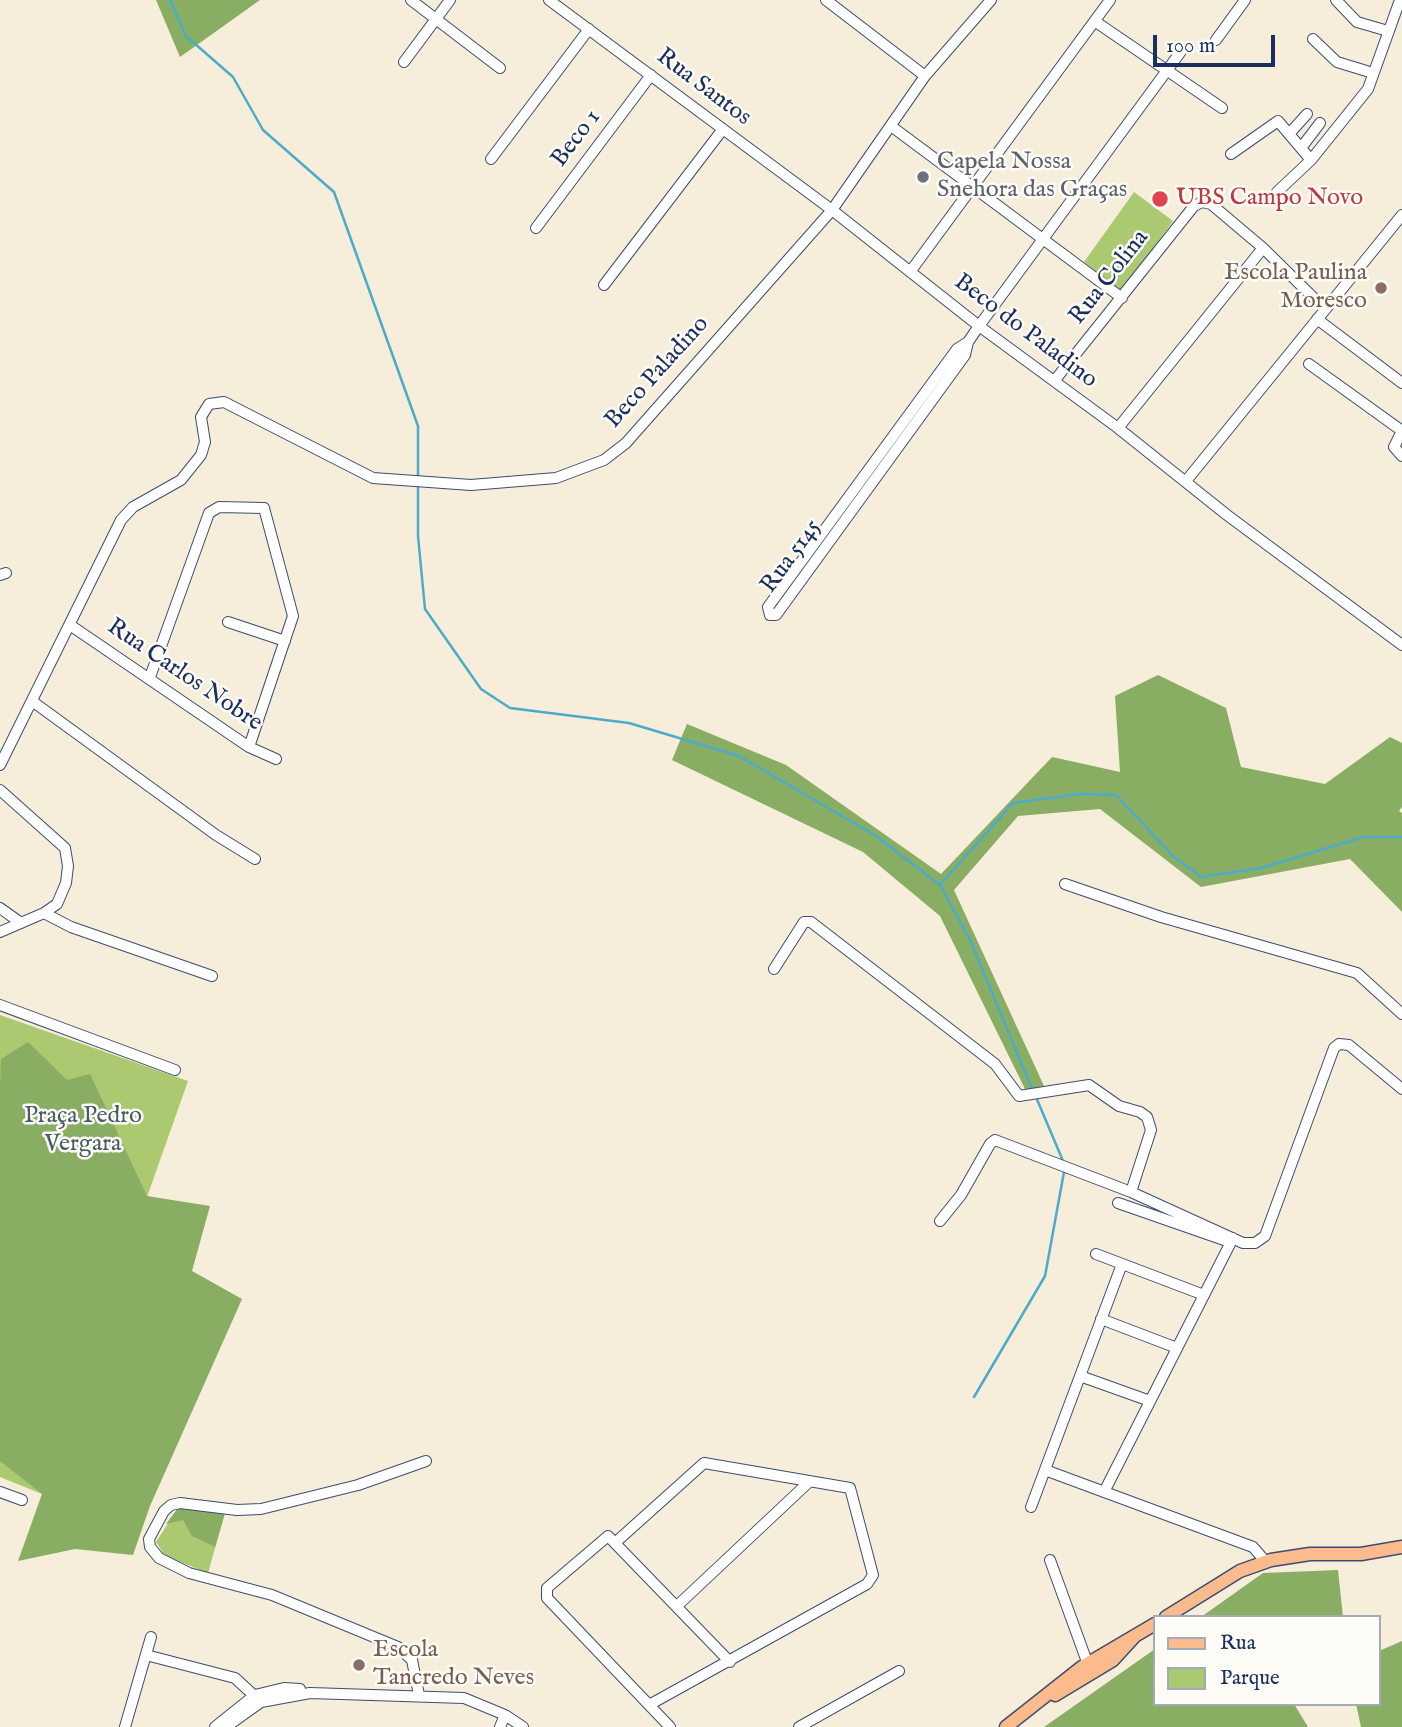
<!DOCTYPE html>
<meta charset="utf-8">
<style>
body{margin:0}
#map{position:relative;width:1402px;height:1727px;overflow:hidden;background:#f7eddb;font-family:"IM FELL English",serif}
canvas{display:block}
.legend{position:absolute;left:1153px;top:1615px;width:228px;height:91px;box-sizing:border-box;background:#fdfcf7;border:2px solid #a3aaba;margin:0;padding:9px 12px;list-style:none;font-size:21px;color:#1b2f5e}
.legend li{display:flex;align-items:center;gap:14px;height:35px}
.legend b{width:35px;border:2px solid #a3aaba}
.scale{position:absolute;left:1153px;top:35px;width:122px;height:32px;box-sizing:border-box;border:4px solid #1b2f5e;border-top:0;padding-left:9px;font-size:21px;line-height:24px;white-space:nowrap;color:#1b2f5e;-webkit-text-stroke:5px #fdfcf7;paint-order:stroke}
</style>
<div id="map">
<canvas width="1402" height="1727"></canvas>
<ul class="legend">
<li><b style="height:9px;background:#fbbb8c"></b>Rua</li>
<li><b style="height:19px;background:#abc971"></b>Parque</li>
</ul>
<div class="scale">100 m</div>
</div>
<script>
const c = document.querySelector('canvas').getContext('2d');
c.lineJoin = 'round';
function paint(path, color) {
  c.fillStyle = color;
  c.fill(path, 'evenodd');
}
function poly(rows) {
  const path = new Path2D();
  for (const r of rows) {
    path.moveTo(r[0], r[1]);
    for (let i = 2; i < r.length; i += 2) path.lineTo(r[i], r[i + 1]);
  }
  return path;
}
function trace(path, color, width, dash) {
  c.strokeStyle = color;
  c.lineWidth = width;
  c.lineCap = dash ? 'butt' : 'round';
  c.setLineDash(dash || []);
  c.stroke(path);
}
function label(font, color, halo, rows, align = 'center') {
  c.font = font + ' "IM FELL English",serif';
  c.lineWidth = 5;
  c.setLineDash([]);
  c.textBaseline = 'middle';
  c.strokeStyle = halo;
  c.fillStyle = color;
  for (const [text, x, y, turn = 0] of rows) {
    c.save();
    c.translate(x, y);
    c.rotate((+turn || 0) * Math.PI / 180);
    c.textAlign = isNaN(turn) ? turn : align;
    if (halo) c.strokeText(text, 0, 0);
    c.fillText(text, 0, 0);
    c.restore();
  }
}
const green = poly([
 [1134,192,1173,221,1122,291,1084,262],
 [0,1015,188,1081,42,1494,0,1477],
 [178,1508,225,1513,208,1573,165,1556,156,1542]
]);
const forest = poly([
 [156,0,260,0,180,57],
 [1158,675,1226,708,1241,767,1325,784,1390,737,1402,743,1402,807,1399,811,1402,813,1402,912,1350,859,1201,887,1100,809,1018,816,954,890,1044,1086,1026,1091,940,916,863,852,672,760,687,724,786,765,941,874,1052,757,1120,772,1115,696],
 [28,1042,67,1080,90,1074,147,1196,210,1206,192,1271,242,1299,150,1506,133,1555,75,1549,18,1561,42,1494,0,1461,0,1088,1,1059],
 [178,1508,225,1513,215,1547,192,1536,183,1520,166,1524],
 [1338,1570,1343,1617,1201,1617,1263,1573],
 [1402,1641,1402,1727,1361,1727,1356,1704,1379,1704,1379,1651],
 [1155,1649,1155,1704,1294,1704,1308,1727,1044,1727]
]);
const stream = poly([
 [170,0,186,36,233,77,263,130,334,192,418,426,418,536,425,609,481,689,510,708,629,723,739,756,876,836,940,885,970,940,1033,1091],
 [940,885,1013,803,1079,794,1116,795,1173,856,1201,877,1261,868,1364,837,1402,837],
 [1036,1097,1063,1161],
 [974,1397,1045,1276,1064,1172]
]);
const minor = poly([
 [411,0,500,68],
 [549,0,832,210,979,326,1118,428,1227,515,1402,645],
 [826,0,925,76],
 [1336,0,1357,22,1388,31],
 [1096,22,1222,108],
 [1313,39,1337,62,1373,73],
 [1216,40,1245,0],
 [404,62,450,0],
 [891,126,1122,298],
 [1289,134,1307,114],
 [1301,148,1320,123],
 [1231,154,1278,121,1311,160],
 [491,159,589,29],
 [1277,192,1311,160,1368,89,1400,0],
 [536,228,651,75],
 [910,272,1110,0],
 [604,285,723,129],
 [1317,319,1402,383],
 [968,342,957,349,768,607,770,615,776,615,965,355,968,342,979,326,1182,50],
 [1309,364,1402,431,1394,447,1402,456],
 [1055,380,1194,206,1202,202,1211,204,1263,248,1325,309],
 [1118,428,1263,248],
 [1186,481,1402,215],
 [0,575,6,573],
 [228,622,285,641],
 [70,625,249,747,276,759],
 [150,677,209,513,219,507,264,508,293,616,249,747],
 [32,701,216,835,255,859],
 [0,765,121,520,133,507,181,480,201,455,205,442,201,417,209,404,224,402,373,478,471,485,556,478,604,460,626,443,832,210,925,76,991,0],
 [0,790,65,848,68,866,66,883,57,904,44,913,0,932],
 [1065,884,1161,917,1357,973,1402,1014],
 [0,908,21,923],
 [44,913,71,927,212,976],
 [774,969,804,922,811,922,995,1064,1019,1096,1089,1085,1119,1106,1140,1112,1147,1117,1151,1130,1131,1192],
 [0,1005,175,1070],
 [1118,1203,1230,1242],
 [940,1221,961,1195,990,1144,995,1140,1131,1192,1243,1243,1255,1243,1265,1236,1334,1048,1339,1044,1349,1045,1402,1089],
 [1096,1254,1204,1295],
 [1101,1319,1177,1348],
 [1080,1376,1150,1401],
 [1045,1470,1253,1547,1266,1562],
 [0,1492,22,1500],
 [1104,1492,1233,1238],
 [1031,1507,1122,1264],
 [616,1542,704,1463,850,1488,873,1575,867,1584,649,1705],
 [1050,1560,1090,1670],
 [678,1605,810,1481],
 [146,1655,235,1678,261,1702],
 [419,1695,412,1660,398,1647,272,1595,189,1573,159,1558,150,1547,149,1539,164,1511,171,1505,180,1503,237,1510,261,1509,358,1485,426,1461],
 [125,1727,151,1637],
 [215,1727,255,1695,284,1688,300,1689],
 [226,1727,261,1702,310,1693,464,1698,505,1715,523,1727],
 [500,1727,505,1715],
 [670,1727,547,1598,547,1588,608,1536,730,1662],
 [799,1727,899,1671]
]);
const major = poly([
 [1166,1617,1240,1571,1271,1560,1310,1554,1361,1554,1402,1547],
 [1055,1695,1113,1660,1135,1636],
 [1006,1727,1082,1667,1155,1624]
]);
const markers = [
 [923,177,7,"#6b7280"],
 [1160,199,9,"#e0444e"],
 [1381,288,7,"#8d6e63"],
 [359,1665,7,"#8d6e63"]
];
const streetNames = [
 ["Rua Santos",703,88,37],
 ["Beco 1",577,139,-53],
 ["Rua Colina",1110,278,-52],
 ["Beco do Paladino",1025,332,37],
 ["Beco Paladino",658,373,-48],
 ["Rua 5145",792,557,-54],
 ["Rua Carlos Nobre",184,676,34]
];
const worshipNames = [
 ["Capela Nossa",937,163],
 ["Snehora das Graças",937,191]
];
const healthNames = [
 ["UBS Campo Novo",1176,199]
];
const educationNames = [
 ["Escola Paulina",1367,274],
 ["Moresco",1367,302],
 ["Escola",373,1651,"left"],
 ["Tancredo Neves",373,1679,"left"]
];
const parkNames = [
 ["Praça Pedro",83,1117],
 ["Vergara",83,1145]
];
paint(green, '#abc971');
paint(forest, '#88ad63');
trace(stream, '#4cabcb', 2.5);
trace(minor, '#3c4c71', 12);
trace(major, '#3c4c71', 15);
trace(minor, '#fff', 10);
trace(major, '#fbbb8c', 12);
for (const [x, y, r, color] of markers) {
  const dot = new Path2D();
  dot.arc(x, y, r, 0, 2 * Math.PI);
  c.fillStyle = color;
  c.fill(dot);
  trace(dot, '#fdfcf7', 2.5);
}
label('24px', '#1b2f5e', '#fdfcf7', streetNames);
label('24px', '#5b616d', '#fdfcf7', worshipNames, 'left');
label('24px', '#be3a42', '#fdfcf7', healthNames, 'left');
label('24px', '#785e54', '#fdfcf7', educationNames, 'right');
label('24px', '#465d64', '#fdfcf7', parkNames);
</script>
